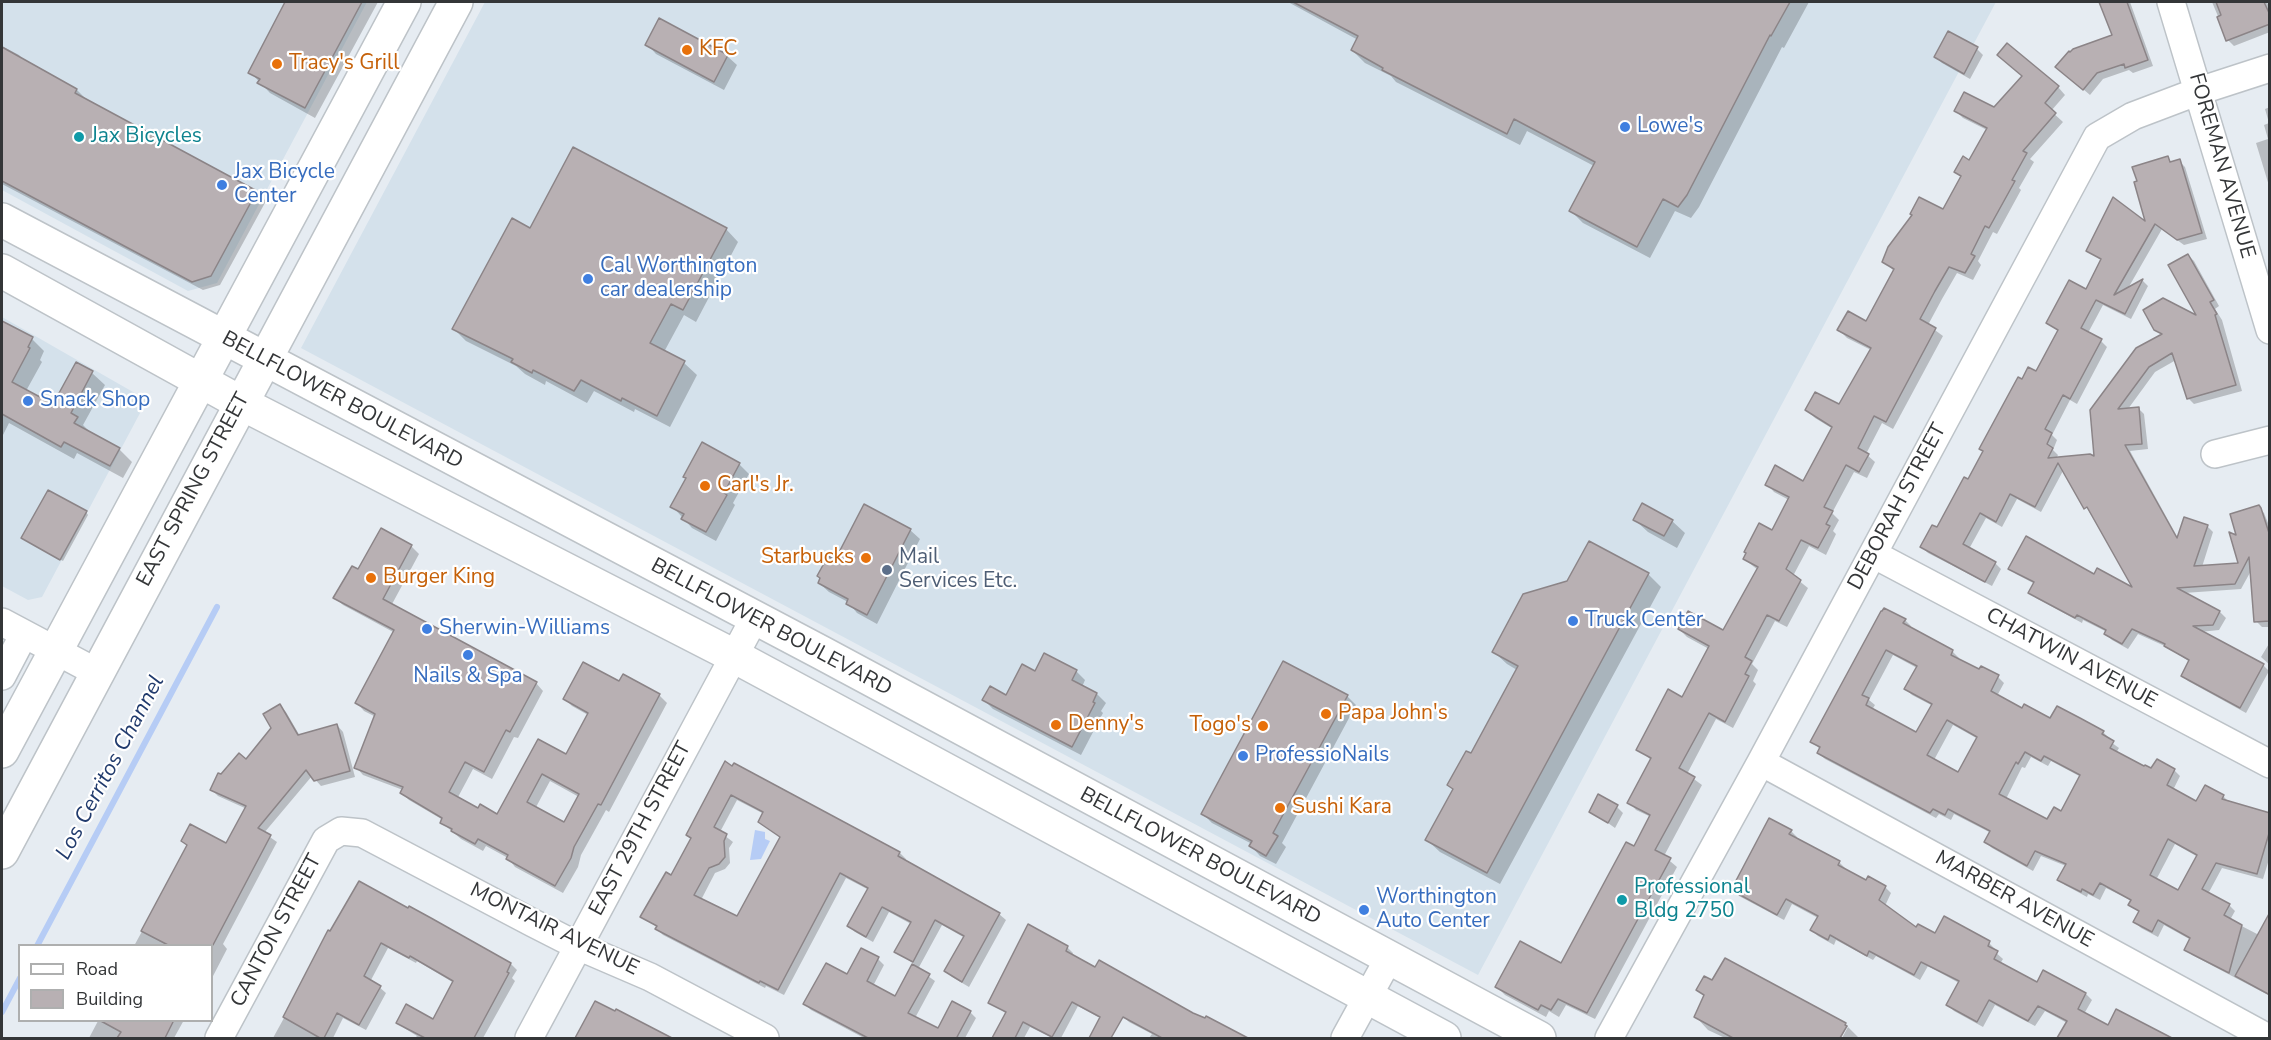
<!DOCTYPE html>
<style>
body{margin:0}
#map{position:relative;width:2271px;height:1040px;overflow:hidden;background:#e6ecf2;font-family:"Nunito Sans",sans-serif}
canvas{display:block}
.frame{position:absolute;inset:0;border:3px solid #343638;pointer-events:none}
.legend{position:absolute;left:18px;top:944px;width:195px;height:78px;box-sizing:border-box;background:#fff;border:2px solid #aeafaf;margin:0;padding:8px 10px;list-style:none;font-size:18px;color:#343638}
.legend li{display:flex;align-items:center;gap:12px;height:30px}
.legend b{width:30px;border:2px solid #aeafaf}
</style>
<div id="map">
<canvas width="2271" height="1040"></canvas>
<div class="frame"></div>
<ul class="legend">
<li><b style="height:8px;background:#fff"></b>Road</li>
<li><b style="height:16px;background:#b8b0b3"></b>Building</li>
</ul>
</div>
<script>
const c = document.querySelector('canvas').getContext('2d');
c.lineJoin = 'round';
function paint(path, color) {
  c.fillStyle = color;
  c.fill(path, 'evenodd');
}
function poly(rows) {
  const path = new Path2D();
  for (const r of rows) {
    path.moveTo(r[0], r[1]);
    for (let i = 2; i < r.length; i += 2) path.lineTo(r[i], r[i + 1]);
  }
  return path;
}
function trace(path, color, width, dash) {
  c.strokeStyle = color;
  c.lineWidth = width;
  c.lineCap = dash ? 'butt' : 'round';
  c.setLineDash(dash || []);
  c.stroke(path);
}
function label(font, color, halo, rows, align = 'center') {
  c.font = font + ' "Nunito Sans",sans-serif';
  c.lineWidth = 4.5;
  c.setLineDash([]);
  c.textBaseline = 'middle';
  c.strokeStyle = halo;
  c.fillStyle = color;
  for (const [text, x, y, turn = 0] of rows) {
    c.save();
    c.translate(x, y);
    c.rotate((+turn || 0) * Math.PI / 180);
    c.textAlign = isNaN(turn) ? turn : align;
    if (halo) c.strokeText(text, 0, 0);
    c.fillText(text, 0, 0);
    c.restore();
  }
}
const built = poly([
 [2,2,367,2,217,283,188,291,2,190],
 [485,2,1996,2,1478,975,301,348],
 [2,317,147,400,42,597,28,600,2,586]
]);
const water = poly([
 [755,830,765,832,765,839,770,841,761,859,750,860]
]);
const shadow = poly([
 [289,2,378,2,315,118,270,93,250,72],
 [1288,2,1809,2,1784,48,1782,47,1699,207,1691,218,1675,211,1650,258,1583,223,1571,211,1594,166,1527,131,1520,145,1396,82,1391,76,1365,63,1352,50,1358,40],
 [2100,2,2130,2,2153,66,2133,73,2129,70,2103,79,2090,95,2063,72,2114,35],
 [2212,2,2267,2,2270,9,2270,32,2234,46,2228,40],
 [1949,33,1977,49,1983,55,1970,79,1942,63,1936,57],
 [647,44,727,56,737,65,724,90,656,54],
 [2,46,19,55,26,63,77,90,86,99,256,192,266,201,220,285,203,290,2,184],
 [2058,87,2065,95,2051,111,2063,122,2030,159,2034,162,2019,188,2021,190,1997,234,1993,232,1978,261,1981,265,1973,280,1957,273,1942,299,1928,325,1943,336,1893,429,1882,423,1866,454,1875,462,1867,478,1854,472,1832,513,1839,520,1833,531,1836,534,1826,555,1809,546,1793,576,1808,588,1787,627,1775,621,1752,664,1758,670,1753,681,1756,684,1733,728,1716,719,1687,774,1702,785,1664,856,1677,867,1595,1019,1566,1005,1559,1017,1549,1011,1546,1017,1505,995,1497,987,1561,965,1634,848,1651,817,1636,810,1629,802,1651,760,1638,749,1683,699,1709,649,1687,637,1679,629,1724,632,1758,570,1744,559,1772,532,1789,500,1774,492,1767,484,1804,483,1833,429,1815,418,1807,410,1840,406,1871,350,1847,338,1839,330,1867,323,1894,271,1884,262,1944,212,1962,178,1956,172,1970,162,1987,130,1963,118,1956,111,1994,109],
 [2270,107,2270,189,2256,143,2268,139,2264,125,2269,123,2265,109],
 [2167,158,2172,163,2179,161,2185,167,2207,239,2184,245,2162,229,2127,290,2143,281,2148,286,2131,319,2103,305,2088,333,2101,341,2107,347,2077,404,2070,400,2052,435,2057,440,2053,450,2058,455,2056,459,2096,458,2091,410,2162,335,2155,329,2199,318,2188,255,2194,261,2219,306,2215,309,2222,320,2242,391,2194,404,2188,398,2176,360,2155,372,2128,409,2138,408,2144,414,2148,449,2130,451,2178,538,2207,526,2213,532,2202,567,2240,564,2239,537,2258,507,2264,513,2270,528,2270,627,2262,627,2256,621,2252,569,2241,589,2184,593,2220,612,2226,618,2219,630,2200,632,2263,665,2269,671,2246,713,2188,681,2182,675,2190,662,2167,647,2138,634,2128,649,2112,640,2106,634,2107,632,2083,620,2082,623,2036,598,2030,592,2035,584,2016,574,2010,568,2095,576,2135,590,2064,469,2041,512,2017,499,2002,527,1986,518,1969,549,1995,563,2001,569,1992,586,1928,553,1922,547,1937,529,1969,481,2022,381,2037,373,2059,332,2048,323,2086,291,2102,261,2088,250,2148,225],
 [726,229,738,242,696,322,684,315,664,352,684,363,697,375,670,427,635,409,634,412,594,391,587,403,546,381,545,385,525,374,516,366,466,341,454,329,531,230],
 [2,322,32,339,44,351,40,360,42,362,26,391,53,406,76,364,92,373,105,385,83,425,89,431,88,433,119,449,132,462,123,478,77,453,74,459,9,423,2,437],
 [739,464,749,474,733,503,735,505,716,541,692,528,672,506,687,479],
 [86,512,88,515,63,561,26,541],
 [1635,520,1672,521,1685,533,1677,548,1648,532],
 [910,530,920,539,877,624,857,613,848,602,829,592,819,583,836,562],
 [1589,543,1648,574,1661,587,1500,884,1440,852,1427,840,1454,790,1449,785,1472,755,1517,670,1507,664,1494,652,1568,582],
 [411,546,419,554,391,606,536,683,543,691,518,738,514,737,492,779,473,769,457,799,478,810,498,816,539,741,567,756,588,715,572,706,565,699,620,683,623,676,659,695,667,703,609,812,606,810,581,855,578,867,563,893,515,867,508,858,486,846,483,851,461,839,441,822,443,820,409,800,402,793,403,790,363,775,356,767,376,717,364,711,357,703,395,633,343,605,335,598,359,571],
 [550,781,579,797,564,824,535,809],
 [1905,620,1911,626,1910,628,1953,652,1959,658,1958,660,1980,672,1982,668,1998,677,2004,683,1997,696,2022,710,2051,720,2103,732,2109,738,2108,740,2119,748,2116,753,2152,770,2174,770,2180,776,2173,790,2197,803,2223,796,2229,802,2270,814,2270,856,2263,879,2222,868,2208,894,2229,905,2235,911,2230,920,2259,935,2270,915,2270,996,2192,955,2186,949,2191,940,2164,925,2158,937,2141,928,2135,922,2140,913,2130,905,2132,901,2106,888,2100,900,2088,894,2087,897,2065,885,2059,879,2066,866,2041,856,2033,871,1992,848,1986,842,1991,833,1954,814,1951,820,1939,814,1936,818,1825,759,1818,753,1820,749,1812,742],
 [1893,655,1917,668,1906,689,1912,695,1933,706,1917,734,1872,710,1875,705,1869,700],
 [1953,725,1978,739,1959,774,1934,760],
 [2031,757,2048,766,2051,761,2081,777,2062,813,2048,821,2006,799,2022,767,2025,768],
 [2175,844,2198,857,2179,892,2156,880],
 [2270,642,2270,665,2261,657],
 [1076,671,1085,680,1082,687,1097,694,1106,703,1101,711,1103,713,1081,755,993,709,984,700,1007,697,1036,673],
 [1347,696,1356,705,1282,843,1286,847,1276,864,1260,856,1251,846,1252,844,1212,823,1203,814],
 [280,706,286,712,300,736,337,725,343,732,355,777,321,786,312,776,264,833,277,842,223,944,227,949,212,978,212,946,134,946,188,847,183,841,226,845,247,809,218,796,212,790,221,776,246,761,273,728],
 [734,765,900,853,906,859,905,861,999,914,1006,920,969,987,952,977,946,971,965,938,942,925,918,969,935,981,915,1018,939,1030,970,1012,976,1018,965,1038,864,1038,811,1010,805,1004,878,959,884,965,873,986,896,998,914,964,896,951,911,924,889,912,873,942,855,932,849,926,869,890,846,878,784,995,766,986,765,988,663,935,657,929,658,928,642,916,671,877],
 [737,800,764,814,760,822,781,838,738,918,701,900,715,873,725,869,730,863,729,848,733,842,720,832],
 [1617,807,1623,813,1615,828,1591,811],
 [1791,831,1797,837,1796,839,1839,862,1845,868,1844,870,1866,882,1885,887,1891,893,1885,906,1917,929,1935,935,1989,943,1995,949,1994,951,2003,959,2000,964,2037,984,2044,972,2086,994,2092,1000,2084,1014,2109,1027,2157,1035,2155,1038,2059,1038,2067,1023,2045,1011,2035,1026,1995,1005,1983,1027,1954,1011,1948,1005,1959,983,1928,966,1920,980,1876,956,1873,960,1836,940,1834,945,1818,936,1812,930,1818,918,1792,904,1784,920,1739,896,1733,890],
 [409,910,431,919,511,964,517,970,512,978,515,981,483,1038,415,1038,417,1036,404,1028,398,1022,434,1021,454,983,417,961,416,963,388,948,371,980,386,993,366,1030,343,1018,333,1038,273,1038,312,967],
 [1067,947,1073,953,1072,956,1096,969,1121,977,1098,1017,1078,1006,1061,1038,1052,1038,1030,1027,1024,1038,994,1038,1007,1014,990,1002],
 [1725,960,1845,1024,1858,1037,1857,1038,1842,1038,1848,1027,1845,1027,1839,1038,1725,1038,1708,1030,1696,1017,1705,997,1698,990,1712,982],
 [596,1003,616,1013,617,1011,666,1038,577,1038],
 [1192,1014,1206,1020,1207,1018,1241,1038,1149,1038,1152,1034,1129,1022,1123,1016],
 [96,1020,184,1020,174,1038,89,1038,98,1021]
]);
const stream = poly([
 [37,946,217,607],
 [2,1012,20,978]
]);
const building = poly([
 [285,2,362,2,305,108,257,83,260,79,248,73,285,2],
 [1293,2,1790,2,1771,36,1770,35,1687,195,1678,207,1663,199,1637,247,1569,211,1595,162,1514,119,1507,134,1382,70,1383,68,1351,50,1358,36,1293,2],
 [2099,2,2127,2,2148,60,2125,68,2124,64,2097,73,2083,90,2055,67,2069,51,2070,52,2073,49,2112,35,2099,2],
 [2216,2,2264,2,2270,15,2270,24,2226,41,2217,17,2221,15,2216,2],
 [659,18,728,55,714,82,645,45,659,18],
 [1948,31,1978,47,1964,74,1934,57,1948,31],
 [2007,43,2059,86,2045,103,2056,113,2023,151,2027,153,2012,180,2015,181,1989,228,1985,226,1971,254,1975,256,1965,273,1949,267,1935,291,1920,319,1936,328,1886,422,1874,416,1858,448,1869,454,1859,472,1846,465,1824,507,1833,511,1826,524,1830,526,1818,548,1801,540,1786,569,1801,580,1779,621,1767,615,1745,657,1752,661,1745,674,1749,676,1725,722,1709,713,1679,768,1695,777,1655,850,1671,858,1587,1013,1558,999,1551,1010,1541,1005,1538,1010,1495,987,1520,941,1561,963,1626,842,1634,846,1650,815,1627,803,1651,758,1636,750,1668,689,1682,697,1709,646,1678,629,1688,611,1723,630,1758,567,1743,559,1746,553,1744,552,1759,523,1772,530,1789,497,1765,485,1775,465,1803,481,1832,427,1805,410,1815,392,1839,404,1871,348,1837,330,1848,311,1866,321,1894,269,1882,262,1888,247,1912,215,1910,214,1919,197,1943,209,1961,176,1954,172,1963,156,1969,160,1987,128,1954,111,1964,92,1994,107,2022,76,1997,55,2007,43],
 [2,47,77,89,75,93,257,191,211,276,192,282,2,181,2,47],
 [573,147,727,228,683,310,671,304,650,343,685,361,657,416,622,398,621,401,581,380,574,391,533,370,532,373,511,362,513,359,452,329,512,218,530,228,573,147],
 [2168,156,2170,162,2180,159,2202,233,2177,240,2155,224,2114,295,2143,279,2125,314,2096,300,2081,328,2102,339,2070,399,2063,395,2045,429,2052,433,2047,444,2053,448,2048,458,2090,454,2094,456,2090,410,2136,348,2162,334,2154,330,2143,310,2163,298,2196,315,2168,265,2188,254,2214,300,2210,302,2217,314,2215,315,2236,385,2187,399,2172,353,2149,367,2118,409,2139,407,2142,444,2125,445,2177,538,2184,517,2208,525,2194,566,2238,563,2229,532,2236,535,2230,514,2259,505,2261,508,2270,536,2270,621,2254,622,2249,557,2235,584,2177,588,2220,611,2213,625,2193,626,2264,664,2240,708,2181,676,2189,660,2164,646,2165,644,2132,629,2122,644,2104,634,2106,630,2077,615,2075,618,2028,593,2034,582,2008,569,2026,536,2094,574,2097,568,2132,587,2087,507,2084,509,2058,463,2035,507,2010,494,1996,522,1980,513,1963,544,1996,562,1985,582,1920,547,1932,525,1937,527,1964,477,1968,479,1983,451,1979,449,2018,377,2022,379,2028,367,2036,371,2058,330,2046,323,2069,280,2086,289,2101,259,2086,251,2113,197,2145,221,2134,182,2137,181,2132,167,2168,156],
 [2,321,33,337,28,347,30,348,12,382,53,404,76,362,93,371,71,413,78,417,74,423,120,448,110,466,64,442,61,447,2,414,2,321],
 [702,442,740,463,724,493,727,495,706,532,681,519,684,514,670,507,686,478,683,477,702,442],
 [48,490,87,511,60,560,21,538,48,490],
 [1642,503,1673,520,1664,536,1633,520,1642,503],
 [864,504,911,529,867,615,846,604,848,599,818,583,820,578,817,576,828,556,835,560,864,504],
 [381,528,412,545,383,599,537,682,510,732,506,730,484,772,465,762,449,792,478,808,480,804,497,814,538,739,566,754,588,713,563,699,583,662,619,681,623,674,660,694,601,805,598,804,574,847,571,858,555,886,506,859,508,855,478,839,475,844,451,831,452,829,440,823,442,818,400,793,403,787,354,768,375,714,355,703,394,630,333,598,352,566,358,569,381,528],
 [542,774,579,794,564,822,527,802,542,774],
 [1589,541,1649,573,1487,873,1425,840,1453,789,1447,785,1466,751,1471,753,1518,666,1492,652,1523,594,1567,581,1589,541],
 [1884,608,1906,619,1903,623,1953,650,1951,655,1979,669,1981,666,1999,675,1991,691,2022,708,2024,704,2050,718,2057,706,2080,718,2104,731,2102,734,2114,741,2110,748,2144,766,2145,765,2151,768,2157,759,2175,769,2167,785,2196,801,2205,785,2224,795,2222,799,2270,813,2270,830,2257,874,2216,863,2202,889,2230,904,2224,915,2242,925,2229,973,2184,950,2190,938,2158,920,2152,932,2133,922,2139,911,2128,905,2131,900,2100,883,2093,895,2082,889,2081,892,2057,880,2066,864,2035,851,2027,866,1984,842,1990,831,1948,809,1945,815,1933,809,1930,813,1817,753,1820,747,1810,742,1881,611,1882,611,1884,608],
 [1886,650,1917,666,1904,689,1932,704,1916,732,1866,705,1869,698,1862,695,1886,650],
 [1947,720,1977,737,1958,772,1927,755,1947,720],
 [2025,752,2041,761,2044,756,2080,775,2061,811,2054,807,2047,819,1999,794,2016,762,2018,764,2025,752],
 [2168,839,2197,855,2178,890,2150,875,2168,839],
 [1044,653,1077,670,1072,680,1097,693,1093,702,1095,703,1072,747,982,700,990,686,1006,695,1022,664,1035,671,1044,653],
 [1283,661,1348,695,1273,833,1278,836,1266,856,1249,846,1252,841,1201,814,1283,661],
 [280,704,298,735,337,724,350,771,314,781,306,770,258,828,271,835,213,945,168,945,141,931,187,845,181,841,190,824,226,843,246,806,210,790,218,773,221,774,239,753,246,759,271,728,263,714,280,704],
 [725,761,732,766,734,763,900,852,898,856,1000,913,962,982,944,971,964,936,935,920,913,962,894,952,911,922,882,907,866,937,847,926,868,888,840,873,778,990,760,981,759,983,655,929,657,926,640,917,666,872,671,875,691,838,686,835,725,761],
 [731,795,763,812,758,822,780,837,737,916,694,895,709,868,719,864,725,857,724,841,727,834,714,827,731,795],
 [1598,794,1618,805,1608,823,1589,812,1598,794],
 [1769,818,1792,830,1789,834,1840,861,1838,865,1866,880,1868,876,1886,886,1879,900,1916,927,1918,924,1935,933,1944,916,1990,941,1988,946,1998,951,1994,959,2037,982,2043,970,2086,993,2078,1009,2108,1025,2116,1009,2172,1038,2057,1038,2067,1021,2038,1006,2028,1021,1989,1000,1977,1022,1946,1005,1959,981,1921,962,1914,975,1869,951,1867,956,1830,935,1828,940,1810,930,1818,916,1786,899,1777,915,1731,890,1769,818],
 [359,881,408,908,409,906,431,918,511,963,507,972,509,973,474,1038,425,1038,396,1023,406,1004,433,1019,453,981,410,956,409,958,381,943,364,976,381,986,359,1025,337,1013,324,1038,320,1038,283,1017,328,930,330,931,359,881],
 [2270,912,2270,995,2235,976,2270,912],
 [1028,924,1068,946,1066,951,1095,967,1099,960,1193,1013,1205,1018,1206,1016,1248,1038,1162,1038,1123,1017,1111,1038,1089,1038,1100,1017,1072,1002,1052,1037,1023,1022,1015,1038,992,1038,1006,1012,988,1003,1028,924],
 [861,948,879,957,867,981,895,996,912,964,930,974,908,1013,938,1028,952,1001,971,1011,957,1037,959,1038,868,1038,803,1004,826,963,847,974,861,948],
 [1725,958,1846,1023,1845,1025,1847,1026,1840,1038,1733,1038,1694,1017,1704,995,1696,990,1704,976,1712,980,1725,958],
 [595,1001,615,1011,616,1009,672,1038,575,1038,595,1001],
 [99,1020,174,1020,165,1038,117,1038,121,1032,99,1020]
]);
const minor = poly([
 [2171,2,2270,330],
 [2215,454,2270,440],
 [1873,554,2270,764],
 [2,622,96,672],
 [2,676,24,634],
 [1761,762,2268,1038],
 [219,1038,326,840,341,831,362,833,533,923,578,946,650,977,765,1038],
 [529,1038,754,619],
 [1345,1038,1389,958],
 [1609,1038,1761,762,2097,137,2133,116,2199,91,2270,68]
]);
const major = poly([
 [2,220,822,653,1539,1038],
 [2,271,241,403,734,656,1444,1038],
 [2,751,404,2],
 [2,852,456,2]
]);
const markers = [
 [687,50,6,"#e8710a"],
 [277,64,6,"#e8710a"],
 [1625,127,6,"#3f7fe0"],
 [79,137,6,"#0f9aa8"],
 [222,185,6,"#3f7fe0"],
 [588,279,6,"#3f7fe0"],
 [28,401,6,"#3f7fe0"],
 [705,486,6,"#e8710a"],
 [866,558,6,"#e8710a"],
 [887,570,6,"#5c6f8a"],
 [371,578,6,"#e8710a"],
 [1573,621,6,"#3f7fe0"],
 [427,629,6,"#3f7fe0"],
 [468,655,6,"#3f7fe0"],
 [1326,714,6,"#e8710a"],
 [1056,725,6,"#e8710a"],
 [1263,726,6,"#e8710a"],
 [1243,756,6,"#3f7fe0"],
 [1280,808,6,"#e8710a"],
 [1622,900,6,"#0f9aa8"],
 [1364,910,6,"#3f7fe0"]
];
const foodNames = [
 ["KFC",699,50],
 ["Tracy's Grill",289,64],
 ["Carl's Jr.",717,486],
 ["Starbucks",854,558,"right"],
 ["Burger King",383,578],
 ["Papa John's",1338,714],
 ["Denny's",1068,725],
 ["Togo's",1251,726,"right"],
 ["Sushi Kara",1292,808]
];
const shopNames = [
 ["Lowe's",1637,127],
 ["Jax Bicycle",234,173],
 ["Center",234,197],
 ["Cal Worthington",600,267],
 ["car dealership",600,291],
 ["Snack Shop",40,401],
 ["Truck Center",1585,621],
 ["Sherwin-Williams",439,629],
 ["Nails & Spa",468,677,"center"],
 ["ProfessioNails",1255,756],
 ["Worthington",1376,898],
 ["Auto Center",1376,922]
];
const cultureNames = [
 ["Jax Bicycles",91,137],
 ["Professional",1634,888],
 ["Bldg 2750",1634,912]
];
const streetNames = [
 ["FOREMAN AVENUE",2221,166,74],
 ["BELLFLOWER BOULEVARD",342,401,28],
 ["EAST SPRING STREET",194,490,-62],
 ["DEBORAH STREET",1898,507,-62],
 ["BELLFLOWER BOULEVARD",771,628,28],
 ["CHATWIN AVENUE",2071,659,28],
 ["EAST 29TH STREET",641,829,-62],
 ["BELLFLOWER BOULEVARD",1200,857,28],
 ["MARBER AVENUE",2014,900,29],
 ["MONTAIR AVENUE",554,930,26],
 ["CANTON STREET",277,931,-62]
];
const serviceNames = [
 ["Mail",899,558],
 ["Services Etc.",899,582]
];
const waterNames = [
 ["Los Cerritos Channel",111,768,-62]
];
paint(built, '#d4e1eb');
paint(water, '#b6ccf5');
paint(shadow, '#0003');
trace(stream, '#b6ccf5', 6);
paint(building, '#b8b0b3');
trace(building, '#8b8487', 1.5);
trace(minor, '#bdc3c8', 30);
trace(major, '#bdc3c8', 36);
trace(minor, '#fff', 27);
trace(major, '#fff', 33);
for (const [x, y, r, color] of markers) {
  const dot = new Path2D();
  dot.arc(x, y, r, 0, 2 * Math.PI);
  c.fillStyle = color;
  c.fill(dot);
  trace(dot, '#fff', 2);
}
label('21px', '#c56008', '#fff', foodNames, 'left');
label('21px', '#366cbe', '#fff', shopNames, 'left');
label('21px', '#0d838f', '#fff', cultureNames, 'left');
label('21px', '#343638', '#fff', streetNames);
label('21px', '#4e5e75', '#fff', serviceNames, 'left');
label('italic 22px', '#213b6d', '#fff', waterNames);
</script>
